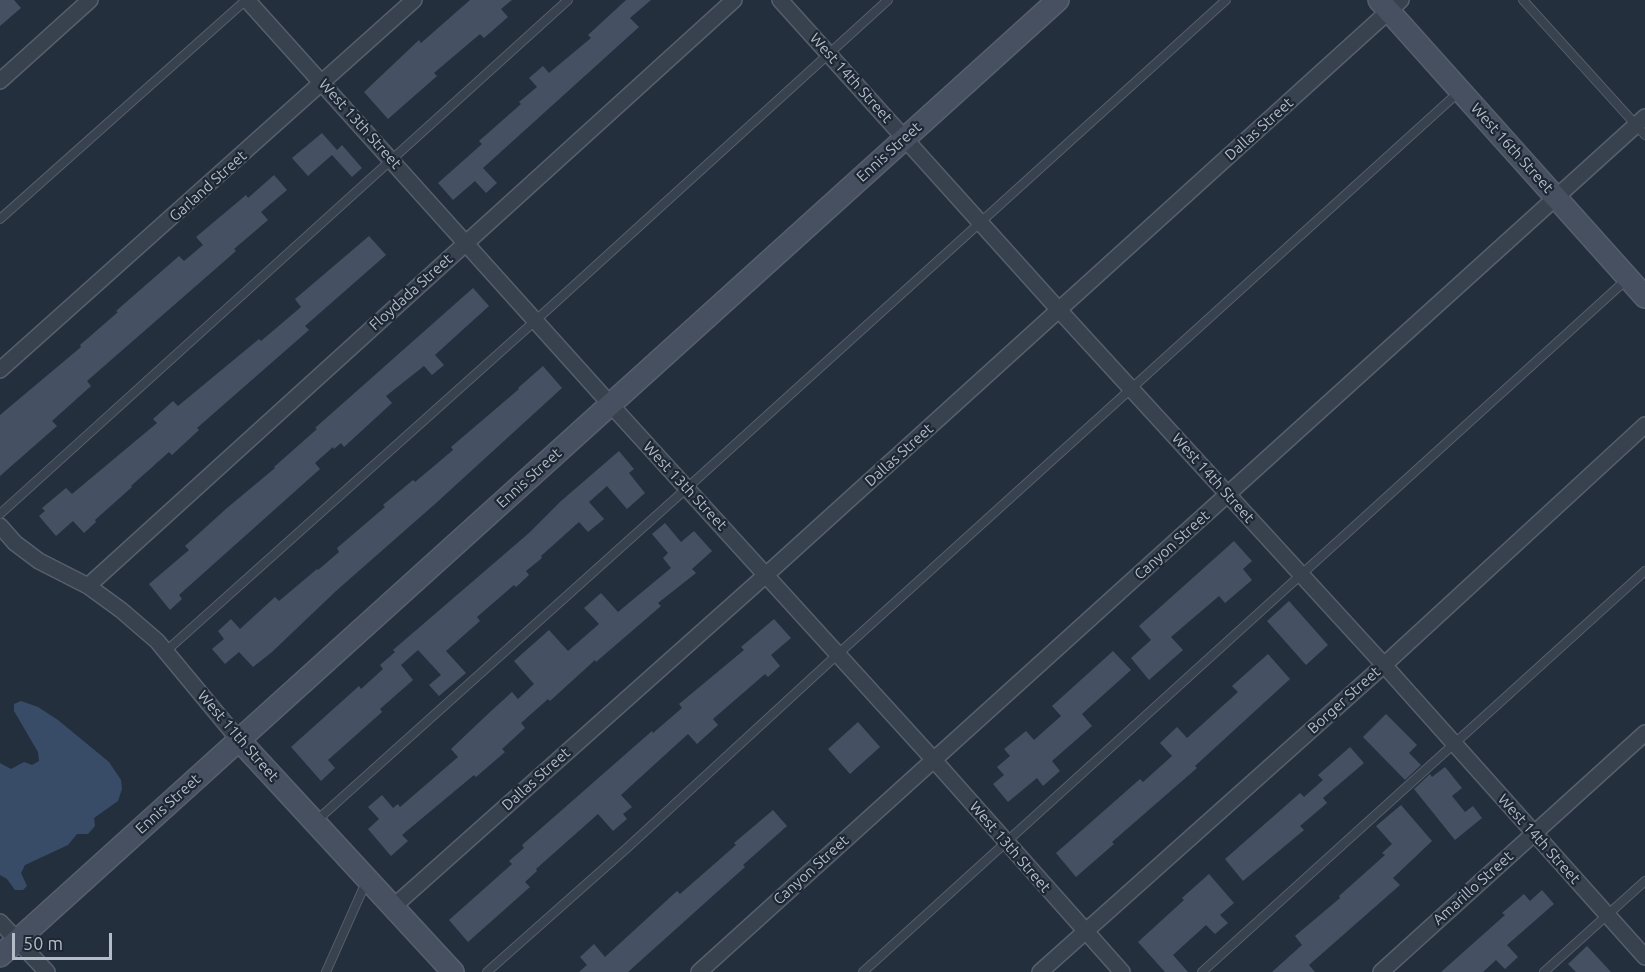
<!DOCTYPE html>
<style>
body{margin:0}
#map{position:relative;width:1645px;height:972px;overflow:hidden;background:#242f3e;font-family:Ubuntu,sans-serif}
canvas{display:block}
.scale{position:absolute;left:12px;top:933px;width:100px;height:27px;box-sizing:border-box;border:3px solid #b4bcc9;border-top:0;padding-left:8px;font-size:18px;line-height:21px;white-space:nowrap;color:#b4bcc9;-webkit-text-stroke:4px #1d2633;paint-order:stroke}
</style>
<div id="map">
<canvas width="1645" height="972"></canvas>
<div class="scale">50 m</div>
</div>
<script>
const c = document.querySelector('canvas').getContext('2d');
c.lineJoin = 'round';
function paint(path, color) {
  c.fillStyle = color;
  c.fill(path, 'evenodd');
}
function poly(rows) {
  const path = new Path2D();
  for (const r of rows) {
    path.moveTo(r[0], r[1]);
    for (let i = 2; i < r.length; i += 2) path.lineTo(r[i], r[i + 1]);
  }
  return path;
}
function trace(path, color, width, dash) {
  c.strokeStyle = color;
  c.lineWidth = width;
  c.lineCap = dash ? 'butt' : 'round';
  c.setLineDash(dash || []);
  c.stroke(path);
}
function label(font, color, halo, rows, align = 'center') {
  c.font = font + ' Ubuntu,sans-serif';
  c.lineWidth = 4.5;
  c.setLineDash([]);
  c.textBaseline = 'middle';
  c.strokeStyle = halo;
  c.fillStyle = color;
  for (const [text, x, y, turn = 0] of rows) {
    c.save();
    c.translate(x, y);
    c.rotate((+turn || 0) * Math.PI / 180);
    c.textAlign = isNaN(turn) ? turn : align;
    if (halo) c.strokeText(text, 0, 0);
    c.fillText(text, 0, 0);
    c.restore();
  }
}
const water = poly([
 [21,701,38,707,58,720,109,762,121,780,122,789,118,801,94,818,95,826,88,834,77,834,68,845,25,865,21,873,27,886,23,890,15,890,7,879,0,875,0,763,11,769,24,762,32,765,39,761,38,752,14,711,14,704]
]);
const building = poly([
 [0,0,14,0,21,8,0,26],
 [470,0,512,0,501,9,508,17,484,38,480,34,434,73,437,76,388,119,364,92,419,40,421,43],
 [626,0,651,0,630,18,639,27,483,168,497,183,486,193,475,181,453,200,438,183,482,144,479,141,521,104,519,102,537,87,529,78,543,66,549,73,591,38,588,35],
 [322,133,337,150,342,145,362,168,352,177,332,155,308,176,292,158],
 [274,175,287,190,261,212,268,220,234,249,236,251,87,381,91,386,52,421,57,426,0,476,0,415,81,347,80,345,118,312,116,311,179,256,184,261,203,245,196,237,246,195,248,198],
 [369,236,386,255,305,326,309,330,197,428,199,430,172,455,169,452,131,486,132,487,95,520,96,522,84,533,73,521,56,536,39,516,45,511,42,508,66,488,72,494,157,423,153,419,173,401,178,406,259,339,261,341,301,307,295,299],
 [473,288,489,306,435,355,444,365,432,375,424,366,386,396,392,403,344,447,341,443,334,449,333,447,315,463,320,469,179,595,182,599,170,610,149,584,189,550,185,546,227,508,275,468,274,467,317,429,315,428],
 [543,366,562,388,435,504,336,591,272,652,253,667,239,652,225,664,212,649,224,639,218,631,231,619,240,629,275,597,279,601,317,569,318,570,339,552,337,548,385,507,383,505,413,480,415,482,453,450,451,447,519,389,518,388],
 [619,451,634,469,629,473,645,493,627,509,607,486,589,502,604,519,588,532,579,522,541,556,542,558,526,571,529,575,516,587,514,585,477,617,480,621,446,651,466,673,439,696,429,685,441,675,418,650,401,665,413,680,380,709,382,712,328,760,335,768,321,781,291,747,359,686,361,689,383,669,380,665,395,652,393,650,529,533,561,501],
 [665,523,681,542,694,531,712,551,692,569,696,573,658,603,661,606,596,662,595,660,550,701,548,699,521,723,525,728,502,749,505,752,476,777,474,775,402,835,408,841,391,856,368,829,379,819,368,807,382,795,393,808,398,804,400,807,458,757,451,749,490,712,512,692,518,699,534,684,514,661,549,630,568,651,599,624,584,608,601,593,618,612,671,568,663,558,668,553,652,534],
 [1234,541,1252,561,1243,569,1252,580,1225,603,1219,596,1171,637,1183,650,1149,680,1131,658,1151,640,1139,626],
 [1289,601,1328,645,1306,665,1267,621],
 [774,619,791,638,771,655,780,666,768,677,765,674,713,719,718,725,697,744,688,734,621,795,632,807,623,814,627,819,613,831,598,814,536,869,537,871,525,882,530,887,468,942,449,920,512,864,509,861,524,848,522,845,652,731,653,733,682,708,679,704,744,650,741,647],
 [1113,651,1131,670,1082,714,1092,726,1052,761,1060,771,1043,786,1037,778,1008,802,993,784,1004,775,997,767,1010,756,1004,749,1026,731,1034,740,1061,716,1052,706],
 [1268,654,1290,679,1195,766,1197,768,1112,842,1114,844,1076,877,1056,853,1140,779,1143,782,1172,756,1160,743,1177,727,1187,738,1238,692,1232,686],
 [1386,714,1417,745,1409,753,1421,765,1405,780,1363,737],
 [858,722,880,747,850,774,828,749],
 [1350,747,1364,763,1323,798,1327,803,1300,826,1304,830,1243,881,1225,859,1300,793,1304,797,1323,780,1318,775],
 [1445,767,1462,788,1452,796,1465,812,1473,806,1482,818,1455,840,1414,789,1430,774,1432,777],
 [1401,805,1432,841,1393,878,1400,885,1309,965,1315,972,1272,972,1302,945,1295,936,1340,898,1339,896,1385,855,1382,853,1392,844,1376,826],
 [773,810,787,826,743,865,745,867,628,972,579,972,587,965,580,957,594,944,605,957,677,891,680,894,736,845,734,843],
 [1209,874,1234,903,1220,915,1228,923,1215,934,1206,925,1173,955,1188,972,1165,972,1138,942,1184,900,1182,898],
 [1542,890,1554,904,1507,945,1518,957,1505,969,1496,960,1483,972,1441,972,1505,915,1502,913,1524,894,1530,901],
 [1587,946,1611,972,1576,972,1568,964]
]);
const lane = poly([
 [1523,0,1645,135],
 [0,219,246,0],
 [0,514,568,0],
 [165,652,535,321,888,0],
 [316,821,687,488,1226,0],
 [326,972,367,880],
 [487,972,627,848,838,654,1460,91],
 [863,972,1626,280],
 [1202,972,1645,571],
 [1544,972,1645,881]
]);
const street = poly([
 [247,0,611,405,933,759,1122,972],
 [780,0,1059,310,1384,665,1645,957],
 [0,81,90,0],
 [0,370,414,0],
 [0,526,15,543,39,561,88,586,121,610,157,641,239,740],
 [88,586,734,0],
 [393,907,767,574,1401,0],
 [0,922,47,972],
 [699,972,1645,117],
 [1040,972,1384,665,1645,425],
 [1381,972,1645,733]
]);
const secondary = poly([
 [1379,0,1645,297],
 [239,740,453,972],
 [0,956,1058,0]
]);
const streetNames = [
 ["West 14th Street",851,78,48],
 ["West 13th Street",360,124,48],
 ["Dallas Street",1259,129,-42],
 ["West 16th Street",1512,148,48],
 ["Ennis Street",889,152,-42],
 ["Garland Street",208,186,-42],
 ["Floydada Street",411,292,-42],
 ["Dallas Street",899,455,-42],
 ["Ennis Street",529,478,-42],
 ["West 14th Street",1213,478,48],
 ["West 13th Street",685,486,47],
 ["Canyon Street",1172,545,-42],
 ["Borger Street",1344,700,-42],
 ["West 11th Street",238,736,49],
 ["Dallas Street",536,779,-42],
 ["Ennis Street",168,804,-42],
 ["West 14th Street",1539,839,48],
 ["West 13th Street",1010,847,49],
 ["Canyon Street",811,870,-42],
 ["Amarillo Street",1473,888,-42]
];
paint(water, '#394c67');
paint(building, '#455162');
trace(lane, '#565f6c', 10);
trace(street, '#565f6c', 18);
trace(secondary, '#565f6c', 24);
trace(lane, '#38414e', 8);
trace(street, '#38414e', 15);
trace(secondary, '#465061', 21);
label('15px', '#b4bcc9', '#1d2633', streetNames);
</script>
